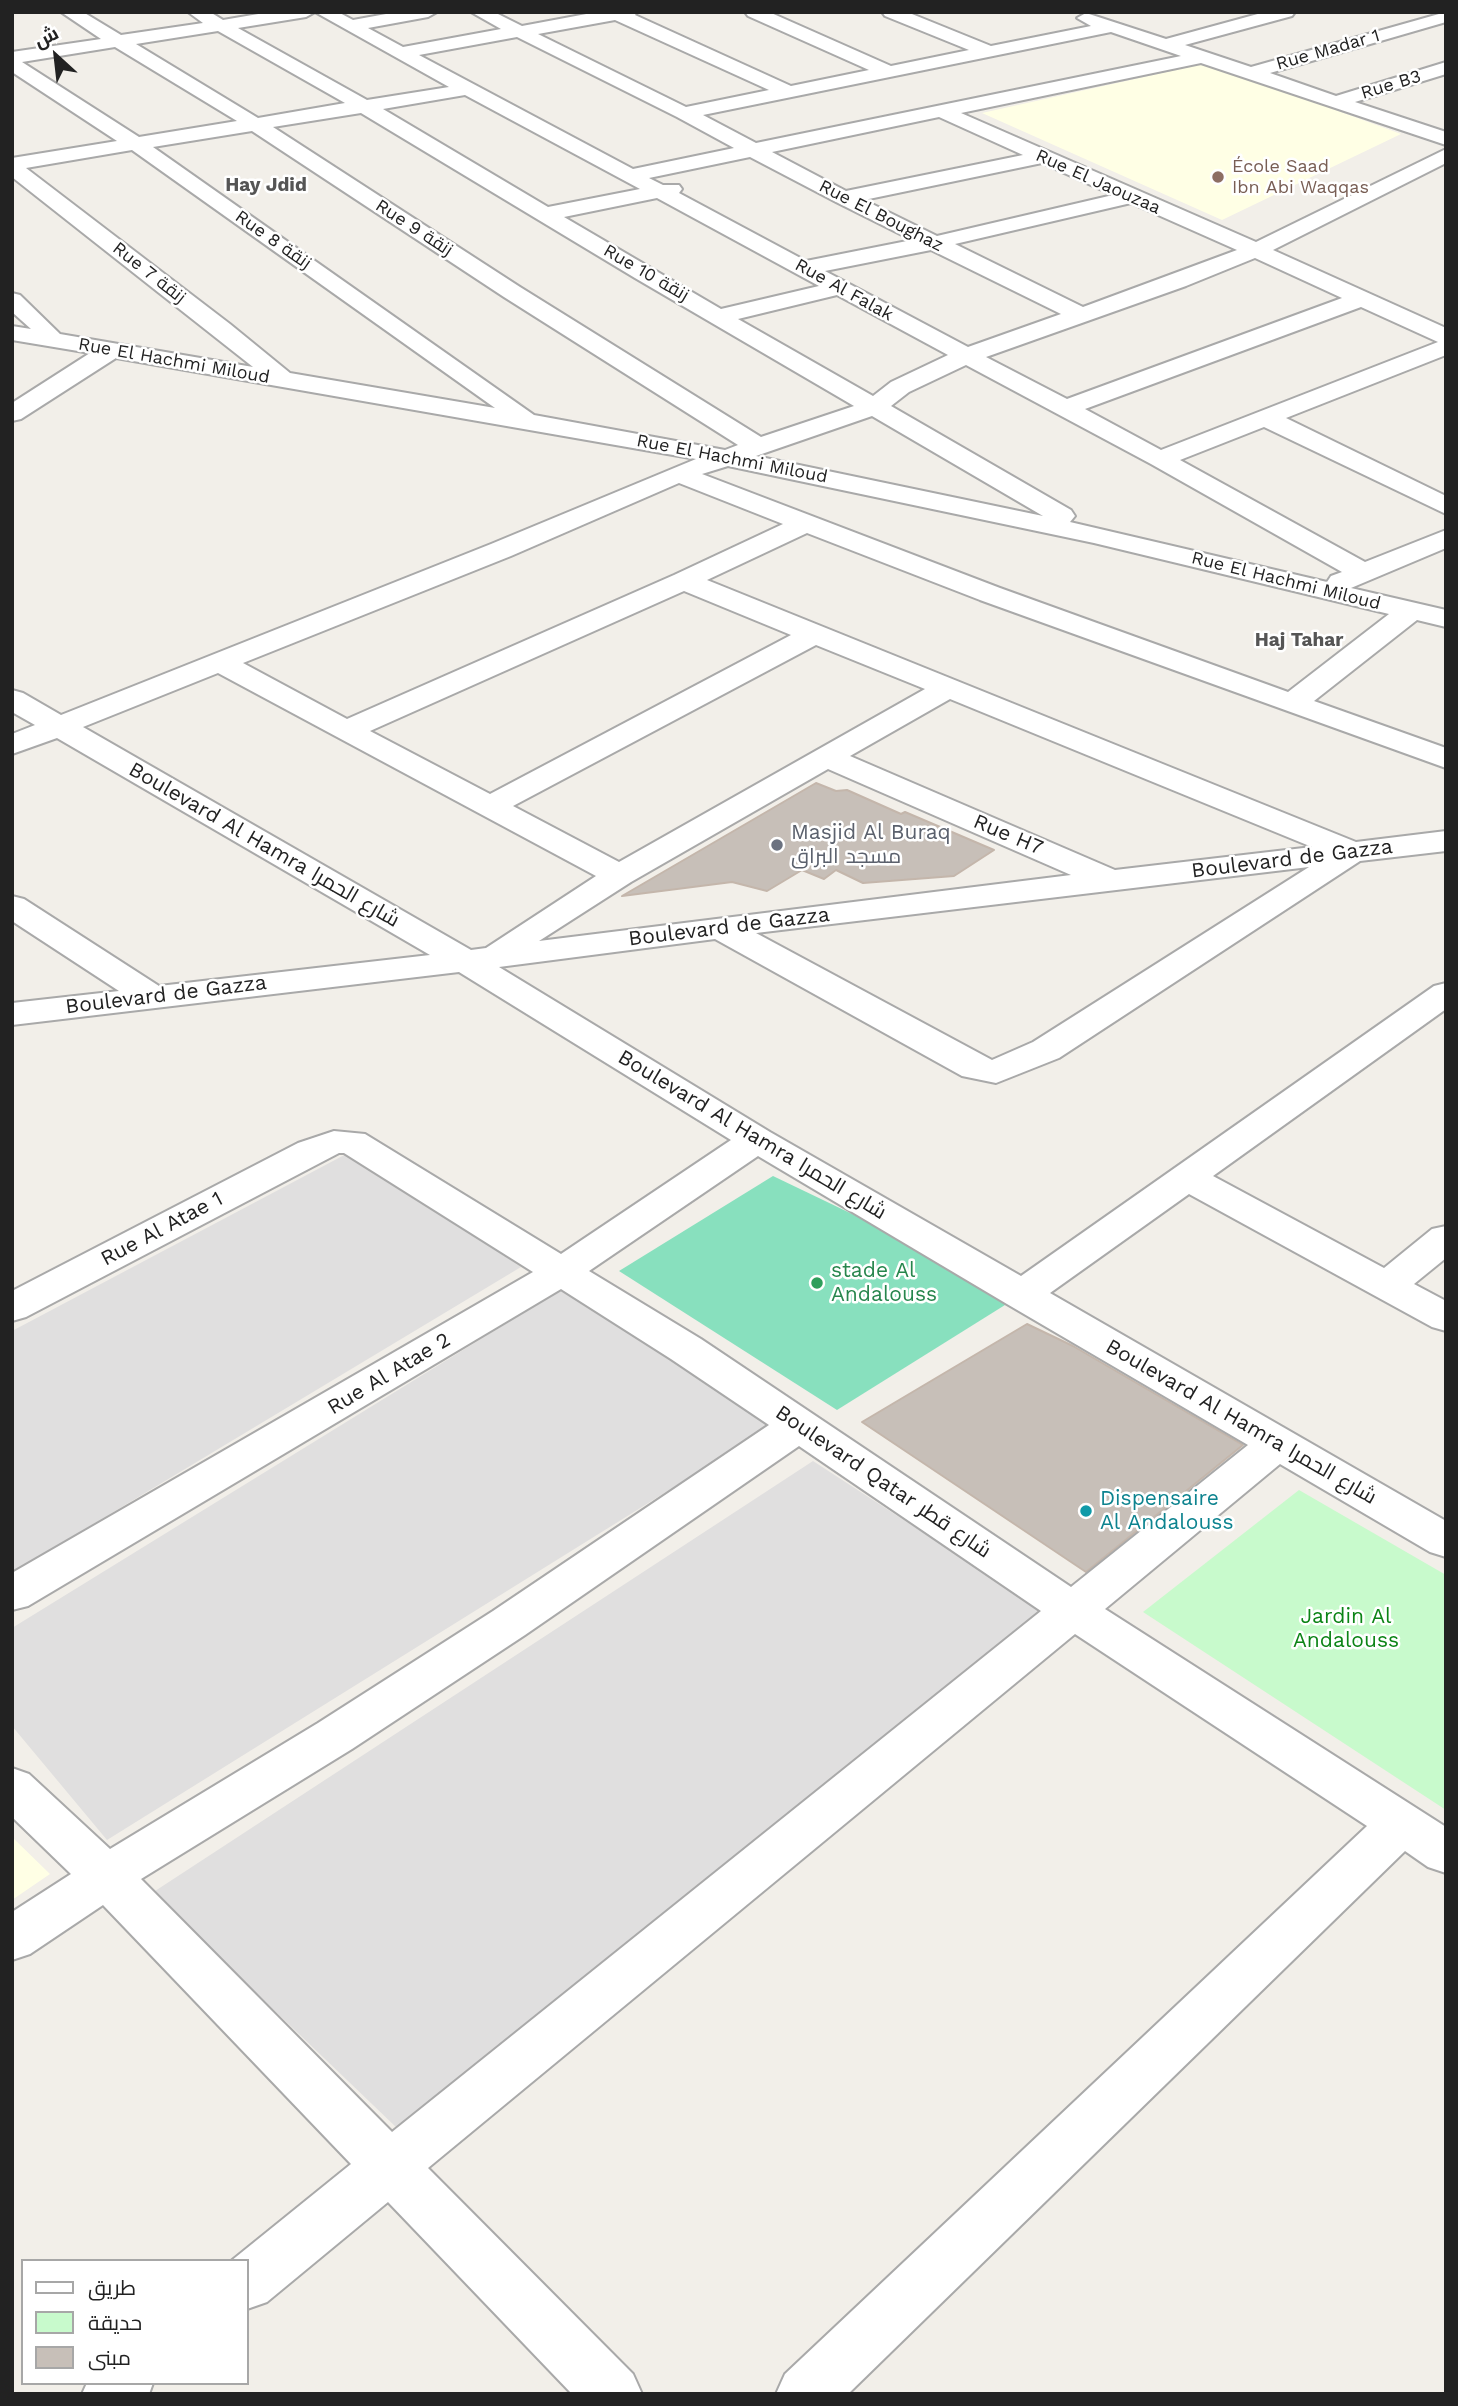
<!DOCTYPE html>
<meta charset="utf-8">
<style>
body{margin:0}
#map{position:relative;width:1458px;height:2406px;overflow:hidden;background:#f2efe9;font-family:"Work Sans",Cairo,sans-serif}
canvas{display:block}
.frame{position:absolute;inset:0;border:14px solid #222;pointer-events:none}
.legend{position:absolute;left:21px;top:2259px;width:228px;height:126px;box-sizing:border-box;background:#fff;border:2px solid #a7a7a7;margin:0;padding:9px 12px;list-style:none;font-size:21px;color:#222}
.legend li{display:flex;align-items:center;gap:14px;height:35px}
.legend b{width:35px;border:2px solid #a7a7a7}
.north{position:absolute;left:21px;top:21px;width:70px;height:70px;-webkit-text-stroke:5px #fff;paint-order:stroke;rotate:333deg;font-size:19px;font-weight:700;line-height:28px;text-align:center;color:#222}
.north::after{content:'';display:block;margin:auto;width:24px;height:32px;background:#222;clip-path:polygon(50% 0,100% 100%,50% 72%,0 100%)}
</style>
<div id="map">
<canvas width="1458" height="2406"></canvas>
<div class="frame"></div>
<ul class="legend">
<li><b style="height:9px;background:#fff"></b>طريق</li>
<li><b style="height:19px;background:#c8facc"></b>حديقة</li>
<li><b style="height:19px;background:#c7bfb8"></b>مبنى</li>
</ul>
<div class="north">ش</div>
</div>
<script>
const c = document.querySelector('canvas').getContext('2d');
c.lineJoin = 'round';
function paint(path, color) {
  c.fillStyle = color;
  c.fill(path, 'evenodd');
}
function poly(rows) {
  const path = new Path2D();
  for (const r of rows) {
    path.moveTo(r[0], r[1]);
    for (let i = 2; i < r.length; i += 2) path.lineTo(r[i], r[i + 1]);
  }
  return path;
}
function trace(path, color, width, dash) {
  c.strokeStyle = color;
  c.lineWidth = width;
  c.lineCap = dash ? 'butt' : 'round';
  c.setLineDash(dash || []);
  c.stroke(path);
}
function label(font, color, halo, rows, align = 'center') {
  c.font = font + ' "Work Sans",Cairo,sans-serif';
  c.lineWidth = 5;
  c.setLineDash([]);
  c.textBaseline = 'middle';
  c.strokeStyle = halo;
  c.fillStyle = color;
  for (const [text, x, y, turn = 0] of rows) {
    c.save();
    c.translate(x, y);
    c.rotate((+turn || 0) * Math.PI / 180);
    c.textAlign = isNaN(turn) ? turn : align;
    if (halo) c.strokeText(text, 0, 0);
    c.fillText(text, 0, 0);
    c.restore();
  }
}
const residential = poly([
 [350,1152,521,1267,12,1573,12,1331],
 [562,1289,772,1426,107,1840,12,1726,12,1628],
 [813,1461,1047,1613,398,2129,152,1893]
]);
const education = poly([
 [1207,63,1401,134,1222,220,982,113],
 [12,1837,50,1874,12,1900]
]);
const park = poly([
 [1299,1490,1446,1575,1446,1810,1143,1612]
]);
const pitch = poly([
 [773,1176,1021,1295,837,1410,619,1271]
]);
const building = poly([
 [816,783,836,791,847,790,901,814,905,812,994,850,954,876,863,883,836,870,824,879,802,870,767,891,732,882,622,896,816,783],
 [1027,1324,1073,1346,1243,1445,1086,1572,862,1422,1027,1324]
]);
const minor = poly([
 [61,12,83,12,121,35,203,23,188,12,210,12,223,20,270,12,315,12,306,17,238,28,367,100,449,87,315,12,338,12,353,20,397,12,437,12,428,17,368,28,403,47,501,29,471,12,494,12,522,26,597,12,637,12,635,15,791,86,869,70,748,16,745,12,769,12,891,66,969,50,885,16,882,12,907,12,991,46,1091,26,1077,18,1086,13,1166,39,1265,12,1295,12,1292,16,1185,45,1251,67,1446,12,1446,22,1270,73,1336,96,1446,62,1446,74,1355,102,1446,132,1446,145,1201,63,961,113,1256,242,1446,149,1446,163,1273,250,1446,328,1446,355,1286,418,1446,496,1446,514,1264,427,1180,460,1365,562,1446,530,1446,548,1351,588,1446,610,1446,627,1417,620,1314,701,1446,748,1446,768,980,600,807,533,707,580,1356,842,1446,831,1446,851,1360,861,1059,1058,996,1083,962,1076,715,939,499,967,770,1132,1021,1276,1434,986,1446,983,1446,1009,1213,1176,1384,1268,1432,1229,1446,1226,1446,1258,1414,1284,1446,1301,1446,1331,1432,1327,1189,1194,1050,1293,1446,1521,1446,1557,1430,1552,1280,1464,1105,1609,1446,1827,1446,1873,1428,1867,1405,1851,848,2394,776,2394,785,2374,1367,1826,1075,1634,428,2168,633,2374,642,2394,572,2394,388,2202,267,2302,247,2309,247,2261,231,2261,351,2164,103,1905,30,1954,12,1960,12,1912,71,1874,12,1817,12,1768,29,1774,110,1849,318,1723,493,1611,769,1425,671,1359,561,1289,28,1606,12,1610,12,1573,533,1272,344,1153,339,1153,26,1317,12,1321,12,1291,298,1143,334,1131,365,1134,561,1254,731,1140,459,972,12,1025,12,1003,119,991,12,921,12,896,24,899,159,986,430,955,57,738,12,754,12,734,35,725,12,712,12,690,23,693,61,715,491,544,696,459,116,358,21,419,12,421,12,403,90,353,12,340,12,326,31,329,12,312,12,293,20,295,60,334,253,367,12,177,12,158,117,141,12,72,12,52,101,39,61,12],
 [615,20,769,90,686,107,538,34,615,20],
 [218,31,345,103,258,118,136,44,218,31],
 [1111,32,1181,56,756,143,703,115,1111,32],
 [517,37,677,117,734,148,633,169,419,55,517,37],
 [115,47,237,121,139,137,22,62,115,47],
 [465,95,640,189,548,207,383,109,465,95],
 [361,113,635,278,854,406,761,437,520,287,273,127,361,113],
 [939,117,1023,155,846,191,772,152,939,117],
 [252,131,504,297,738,445,725,450,534,415,153,147,252,131],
 [132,150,495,408,290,373,230,324,26,168,132,150],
 [750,157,836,202,912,240,806,261,679,193,682,189,679,185,663,185,649,178,750,157],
 [1042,163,1113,195,937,236,864,200,1042,163],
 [657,198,819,286,721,309,564,217,657,198],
 [1131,203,1237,250,1083,307,955,244,1131,203],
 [931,250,1061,314,968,347,825,271,931,250],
 [1255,258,1342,298,1067,399,986,357,1186,286,1255,258],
 [837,295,948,355,891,382,873,396,738,319,837,295],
 [1361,307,1438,342,1161,450,1085,409,1361,307],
 [966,365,1151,464,1342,572,1331,576,1327,582,1070,522,1075,516,1071,510,891,406,909,392,966,365],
 [872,416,1043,516,756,456,872,416],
 [728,466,1094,543,1389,614,1288,692,1000,588,702,474,728,466],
 [679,483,783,524,674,575,347,719,243,663,511,556,679,483],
 [684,591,791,635,490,794,370,731,684,591],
 [816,645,925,689,619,862,513,806,816,645],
 [218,673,596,876,486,948,471,950,83,727,218,673],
 [950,699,1312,847,1115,870,850,756,950,699],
 [828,769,1071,875,539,941,631,882,828,769],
 [1309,867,1033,1042,992,1060,756,933,1309,867],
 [758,1156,1007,1304,1248,1445,1071,1587,701,1339,589,1271,758,1156],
 [799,1446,1041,1611,392,2132,141,1879,352,1749,525,1635,799,1446],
 [87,2383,153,2383,149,2394,82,2394,87,2383]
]);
const markers = [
 [1218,177,7,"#8d6e63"],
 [777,845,7,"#6b7280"],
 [817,1283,7,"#2e9e5b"],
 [1086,1511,7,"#0f9aa8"]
];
const farStreetnames = [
 ["Rue Madar 1",1328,50,-16],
 ["Rue B3",1391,85,-17],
 ["Rue El Jaouzaa",1098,182,24],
 ["Rue El Boughaz",881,216,27],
 ["Rue 9 زنقة",414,228,33],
 ["Rue 8 زنقة",273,240,35],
 ["Rue 7 زنقة",149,273,38],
 ["Rue 10 زنقة",646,273,30],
 ["Rue Al Falak",844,290,29],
 ["Rue El Hachmi Miloud",174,361,10],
 ["Rue El Hachmi Miloud",732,459,11],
 ["Rue El Hachmi Miloud",1286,581,14]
];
const farEducationnames = [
 ["École Saad",1232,167],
 ["Ibn Abi Waqqas",1232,188]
];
const farNeighbourhoodnames = [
 ["Hay Jdid",266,185],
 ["Haj Tahar",1299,640]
];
const worshipNames = [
 ["Masjid Al Buraq",791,833],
 ["مسجد البراق",791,857]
];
const streetNames = [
 ["Rue H7",1008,835,23],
 ["Boulevard Al Hamra شارع الحمرا",264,845,30],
 ["Boulevard de Gazza",1292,859,-7],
 ["Boulevard de Gazza",729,927,-7],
 ["Boulevard de Gazza",166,995,-7],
 ["Boulevard Al Hamra شارع الحمرا",752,1135,31],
 ["Rue Al Atae 1",162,1229,-28],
 ["Rue Al Atae 2",389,1374,-31],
 ["Boulevard Al Hamra شارع الحمرا",1241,1422,30],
 ["Boulevard Qatar شارع قطر",883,1482,34]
];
const leisureNames = [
 ["stade Al",831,1271],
 ["Andalouss",831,1295]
];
const cultureNames = [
 ["Dispensaire",1100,1499],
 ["Al Andalouss",1100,1523]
];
const parkNames = [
 ["Jardin Al",1346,1617],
 ["Andalouss",1346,1641]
];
paint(residential, '#e0dfdf');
paint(education, '#ffffe5');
paint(park, '#c8facc');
paint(pitch, '#88e0be');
paint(building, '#c7bfb8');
trace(building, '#c4b6ab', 2);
trace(minor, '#a9a9a9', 4);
paint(minor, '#fff');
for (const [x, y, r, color] of markers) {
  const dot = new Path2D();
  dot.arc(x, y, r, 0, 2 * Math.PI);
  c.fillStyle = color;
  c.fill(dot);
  trace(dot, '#fff', 2.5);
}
label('18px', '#222', '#fff', farStreetnames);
label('18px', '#785e54', '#fff', farEducationnames, 'left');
label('bold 19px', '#555', '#fff', farNeighbourhoodnames);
label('21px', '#5b616d', '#fff', worshipNames, 'left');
label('21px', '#222', '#fff', streetNames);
label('21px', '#27864d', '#fff', leisureNames, 'left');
label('21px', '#0d838f', '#fff', cultureNames, 'left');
label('21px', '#0c8416', '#fff', parkNames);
</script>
